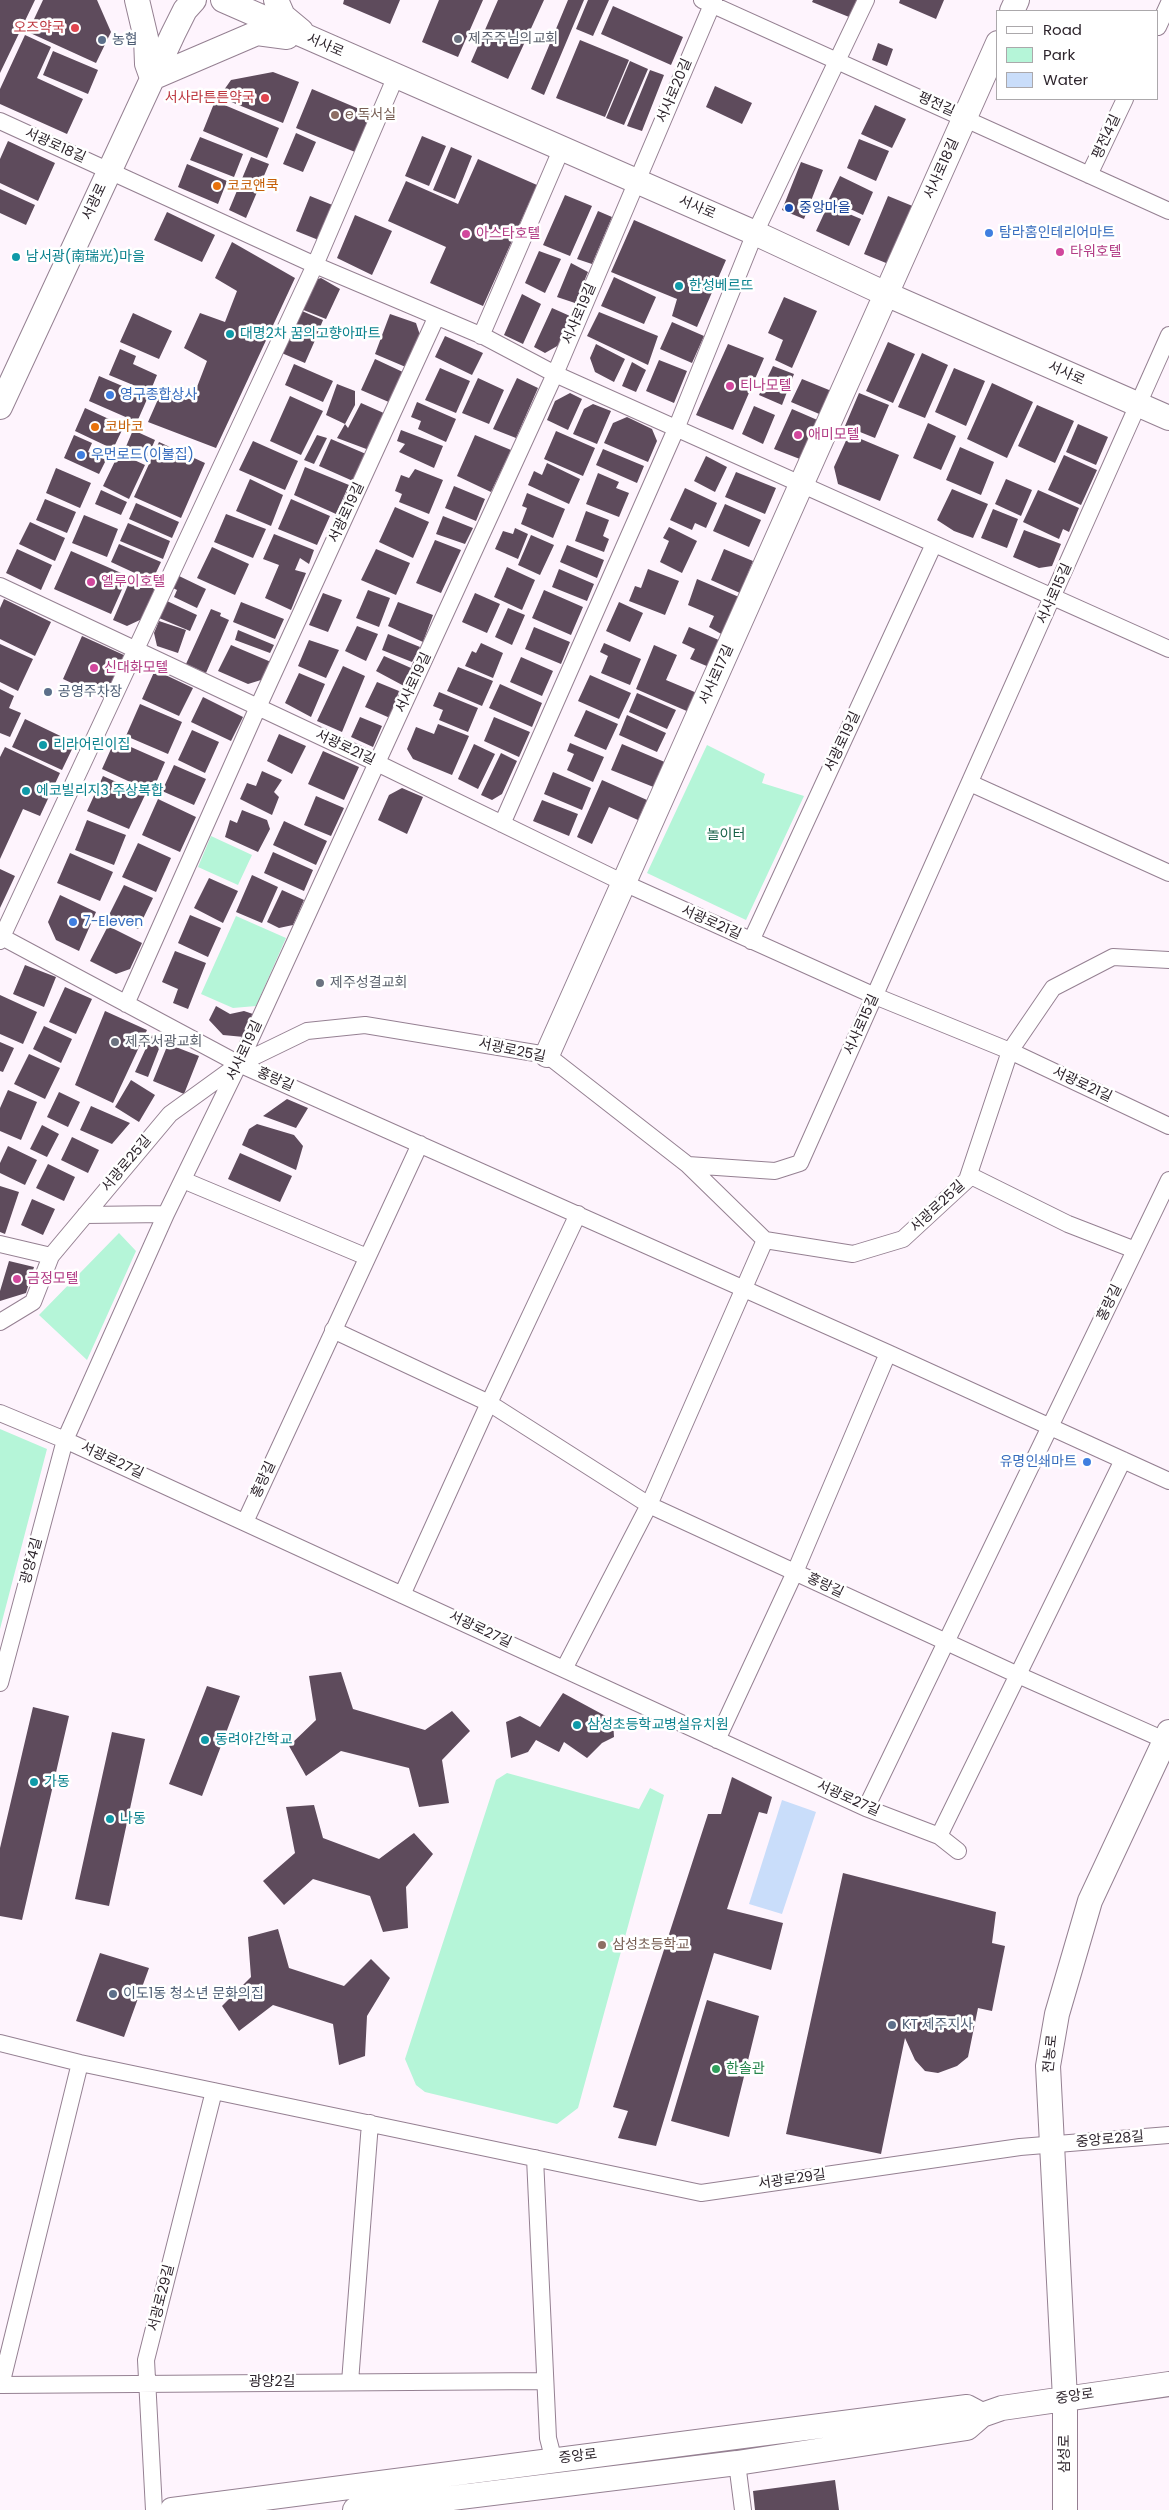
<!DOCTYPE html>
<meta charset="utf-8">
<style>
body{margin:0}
#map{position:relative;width:1169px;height:2510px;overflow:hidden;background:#fef4fd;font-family:Poppins,sans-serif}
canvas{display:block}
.legend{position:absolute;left:996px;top:10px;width:162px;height:90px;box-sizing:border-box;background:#fff;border:1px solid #aba8ab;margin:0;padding:6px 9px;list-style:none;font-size:15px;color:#2e252d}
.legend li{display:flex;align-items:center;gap:10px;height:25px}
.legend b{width:25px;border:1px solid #aba8ab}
</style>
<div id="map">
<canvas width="1169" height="2510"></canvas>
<ul class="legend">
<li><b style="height:6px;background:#fff"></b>Road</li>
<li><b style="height:14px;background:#b5f5d8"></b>Park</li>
<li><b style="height:14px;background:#c9ddfa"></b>Water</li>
</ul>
</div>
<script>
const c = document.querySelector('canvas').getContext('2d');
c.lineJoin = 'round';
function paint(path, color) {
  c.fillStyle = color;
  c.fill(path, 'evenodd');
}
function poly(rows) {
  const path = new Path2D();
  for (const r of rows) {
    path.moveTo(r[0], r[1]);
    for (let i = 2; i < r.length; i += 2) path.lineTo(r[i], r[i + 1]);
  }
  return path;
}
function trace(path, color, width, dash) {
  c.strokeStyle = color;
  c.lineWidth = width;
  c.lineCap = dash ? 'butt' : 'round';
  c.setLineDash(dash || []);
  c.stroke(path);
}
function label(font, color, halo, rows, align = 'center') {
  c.font = font + ' Poppins,"Noto Sans KR",sans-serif';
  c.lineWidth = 5;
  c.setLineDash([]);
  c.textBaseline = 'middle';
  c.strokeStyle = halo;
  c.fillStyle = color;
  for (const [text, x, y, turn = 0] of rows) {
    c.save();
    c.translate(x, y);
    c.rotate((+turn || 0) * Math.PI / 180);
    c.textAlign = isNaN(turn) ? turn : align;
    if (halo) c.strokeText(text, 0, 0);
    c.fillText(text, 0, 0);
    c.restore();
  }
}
const green = poly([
 [707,745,765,774,762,783,804,796,746,920,647,873],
 [211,836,252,855,238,885,198,867],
 [236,916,286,938,256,1006,233,1008,201,994],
 [119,1233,136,1251,87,1360,39,1315],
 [0,1429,47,1449,0,1629],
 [507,1773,639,1809,650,1788,664,1795,578,2108,557,2124,425,2092,416,2085,405,2059,496,1780]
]);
const water = poly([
 [782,1800,816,1812,782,1914,749,1904]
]);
const building = poly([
 [0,0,35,0,0,73],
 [43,0,97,0,111,32,96,63,28,32],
 [344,0,400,0,390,24,343,4],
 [439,0,483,0,458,57,422,42],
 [498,0,544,0,508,79,471,62],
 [568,0,584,0,544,95,531,89],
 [588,0,609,0,593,36,576,29],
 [813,0,862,0,854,19,812,2],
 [900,0,944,0,936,19,899,3],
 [613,6,683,37,671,65,601,34],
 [25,35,51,47,37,78,83,99,67,134,0,104,0,89],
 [580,40,629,60,605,117,556,98],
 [878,43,893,49,887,66,872,60],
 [53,51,98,70,88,94,43,75],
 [630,61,648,69,624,125,606,118],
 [650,70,664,75,642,131,627,126],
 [273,72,299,82,283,123,219,97,231,80],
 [715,86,752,103,742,124,706,107],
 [312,89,371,114,355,152,296,128],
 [215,101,279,128,267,158,203,131],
 [875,105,906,119,892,148,861,134],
 [296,133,316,142,303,172,283,164],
 [422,136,446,146,429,186,405,176],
 [200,137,243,154,234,177,190,160],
 [859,139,889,151,876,181,847,168],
 [8,141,55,163,38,201,0,183,0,159],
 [451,147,472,156,455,199,433,190],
 [251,157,269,164,246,218,229,210],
 [478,159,537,185,483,306,430,283,446,247,388,221,406,181,458,204],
 [801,162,823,170,804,219,782,210],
 [187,164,227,181,218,204,178,187],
 [840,176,873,192,863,215,829,199],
 [0,189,35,205,26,225,0,213],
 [565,195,592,206,570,256,543,245],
 [310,196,335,206,321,241,296,231],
 [888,196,915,207,891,265,864,254],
 [828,205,861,219,849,246,816,231],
 [598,211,612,217,592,264,577,259],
 [167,212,215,235,202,262,154,240],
 [355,215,392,231,372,275,337,258],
 [634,220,726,260,697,327,672,316,677,299,611,272],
 [232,242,295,278,216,448,148,422,163,388,192,400,207,361,184,348,200,313,225,322,237,291,215,278],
 [539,251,561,259,545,293,525,283],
 [571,263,588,272,575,303,557,297],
 [614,277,656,297,644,324,601,306],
 [321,278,340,289,326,319,296,307,306,283],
 [522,294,541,304,523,344,504,335],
 [784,297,817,311,792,368,775,360,783,340,768,333],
 [295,308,323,320,317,335,289,323],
 [552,308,570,316,559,345,545,353,534,347],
 [599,312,658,336,648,365,587,336],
 [133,313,172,331,159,359,120,342],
 [390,314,416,323,421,338,408,368,375,354],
 [672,322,704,336,692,363,660,349],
 [288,326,316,338,305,363,277,351],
 [445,336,483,353,472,375,435,357],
 [888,342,915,354,893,403,866,391],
 [596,344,625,359,614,382,595,372,590,358],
 [728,344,764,358,733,430,696,415],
 [120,349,136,356,133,364,157,375,150,392,109,375],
 [922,353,948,365,925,418,898,407],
 [375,359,405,373,391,403,361,390],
 [659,360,687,371,674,403,646,391],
 [632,362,646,370,636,392,622,386],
 [294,364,333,381,323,402,285,385],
 [773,366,794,374,782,405,759,395],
 [440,368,470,381,456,413,425,400],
 [954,368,985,381,966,426,935,412],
 [99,376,148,397,137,422,89,401],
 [478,378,504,390,489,424,462,413],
 [517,378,538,388,516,438,493,429],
 [802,379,834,392,824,416,791,402],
 [992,383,1033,402,1007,458,967,439],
 [337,384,355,391,355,405,345,424,348,428,361,403,386,414,369,450,337,438,345,424,326,415],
 [570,393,582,399,568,430,547,420,555,401],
 [859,393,889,405,875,438,845,426],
 [290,396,323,411,301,455,270,441],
 [417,402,456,419,446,442,418,429,421,421,411,417],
 [593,404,611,411,597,444,573,434,584,409],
 [1037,405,1074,421,1055,463,1018,446],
 [754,406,775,415,763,444,742,434],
 [85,408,124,426,113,449,75,431],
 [792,409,822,422,805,461,774,449],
 [627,417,652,429,657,441,648,462,604,443,613,423],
 [928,423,956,436,941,470,913,458],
 [1078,424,1108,437,1096,465,1066,452],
 [133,430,155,440,146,461,125,449],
 [401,430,443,446,434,468,399,452,405,444,397,441],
 [556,431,595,448,583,476,544,459],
 [849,434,899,455,880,501,838,484,834,467],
 [74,435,92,443,88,452,106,460,99,474,64,458],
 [317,435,327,438,314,464,304,460],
 [475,435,511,450,491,492,457,476],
 [331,439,366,454,353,481,319,466],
 [253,441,298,461,285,490,239,470],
 [159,442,205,463,181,518,134,497],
 [960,447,994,462,981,495,946,480],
 [603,449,644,466,637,483,596,465],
 [119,453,145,465,129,499,103,486],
 [1064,455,1097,470,1081,505,1048,490],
 [706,456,727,467,715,492,694,481],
 [547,463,580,479,569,504,528,485,534,471,542,475],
 [305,467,349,485,336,514,294,495],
 [56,468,91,483,80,508,46,493],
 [415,469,443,480,429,514,399,502,402,494,395,491,401,475,409,478],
 [736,472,776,488,765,514,725,497],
 [598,473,619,482,616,488,629,493,619,517,586,504],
 [250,479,283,495,271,526,236,511],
 [1006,479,1032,490,1021,516,995,504],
 [454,486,485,499,476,521,445,508],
 [685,488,717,503,706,528,695,523,692,530,670,520],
 [952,489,988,504,973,538,954,531,937,520],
 [101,490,127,502,121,515,95,504],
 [1038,490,1079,508,1069,532,1063,529,1059,539,1023,522],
 [527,493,565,509,553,538,521,524,527,508,522,506],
 [45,499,76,512,67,533,36,520],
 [291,499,330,516,317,545,278,529],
 [136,503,179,522,172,538,129,519],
 [725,504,761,520,749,547,713,531],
 [395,507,429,522,413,558,379,542],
 [993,509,1018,519,1007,548,981,538],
 [586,511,609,520,603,536,609,539,604,552,575,541],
 [226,514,266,529,253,558,214,542],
 [84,515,118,529,107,557,72,543],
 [443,516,473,528,465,544,436,534],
 [30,522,65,538,55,561,19,544],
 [128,523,170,541,163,559,120,541],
 [669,527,697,541,682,573,660,562,669,541,663,538],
 [515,528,528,534,518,559,495,549,503,531,513,534],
 [1024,530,1061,544,1052,566,1039,568,1013,557],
 [274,534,314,550,309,564,300,558,295,570,306,573,291,610,265,598,279,565,263,559],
 [531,535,554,545,540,575,518,565],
 [435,540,461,550,441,593,416,583],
 [119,544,161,562,152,581,111,562],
 [567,545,604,560,597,578,560,562],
 [212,547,249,564,235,595,197,578],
 [17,549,52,565,41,590,6,573],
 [376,549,410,563,396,595,361,580],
 [724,549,753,561,740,593,711,580],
 [71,551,128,576,111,614,54,589],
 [507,567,535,580,522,610,494,597],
 [559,569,594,584,587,601,552,587],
 [648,569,679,581,665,615,629,601,635,586,641,588],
 [179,576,206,589,197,608,174,597,177,590,173,588],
 [131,578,155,588,142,619,127,626,113,620],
 [697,579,739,597,723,635,709,627,714,616,688,605],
 [368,590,390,598,379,627,356,618],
 [544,590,583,607,571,635,532,618],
 [323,593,342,600,328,632,309,625],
 [475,593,500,604,487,633,462,622],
 [4,599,51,622,35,656,0,639,0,608],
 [167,601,197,615,190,631,159,618],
 [241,602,284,619,275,639,233,622],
 [398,602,433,615,423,642,388,626],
 [619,602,643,613,630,642,606,631],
 [508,608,525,615,512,645,495,637],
 [211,609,221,613,220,616,229,620,206,673,186,664],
 [159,621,186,630,178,653,157,646,154,633],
 [357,626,378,634,366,661,345,651],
 [534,627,570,642,561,664,525,649],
 [689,627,721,641,709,667,690,659,695,649,682,643],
 [238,630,274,645,270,653,235,640],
 [388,634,420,647,412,662,382,650],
 [82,636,126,656,106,699,63,679],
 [309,640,339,650,326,678,298,666],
 [481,643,503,653,493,678,465,666,472,651,476,653],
 [604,643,641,659,630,685,601,673,608,656,600,652],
 [0,644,33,659,18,691,0,682],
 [231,645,271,662,261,680,248,684,218,671],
 [654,645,677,655,666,680,697,693,689,712,636,689],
 [384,656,411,668,404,686,376,671],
 [521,657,553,671,542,696,510,682],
 [343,666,365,676,342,732,317,721],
 [458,667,493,681,482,706,447,691],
 [155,670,193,688,179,716,142,699],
 [299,673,325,684,311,717,285,703],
 [590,675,631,693,619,719,578,701],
 [377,682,399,691,390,718,365,707],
 [500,684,542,703,532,727,489,708],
 [0,689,14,696,9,708,21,713,10,737,0,733],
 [439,692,478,708,468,732,439,720,443,710,433,706],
 [637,693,676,710,667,729,629,712],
 [203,697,243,717,231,741,191,722],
 [140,704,182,722,168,754,126,736],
 [586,710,618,724,606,750,574,736],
 [627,715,666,733,657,752,619,735],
 [360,717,382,726,373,747,351,737],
 [494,717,530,732,519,757,484,741],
 [25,719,75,743,62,770,12,747],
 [438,724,469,736,452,775,413,759,407,749,416,727,434,734],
 [192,730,219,742,205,773,178,760],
 [279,734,306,746,292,774,267,761],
 [115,740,165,762,152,792,102,769],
 [570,743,604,757,593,782,567,770,574,754,567,751],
 [474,744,495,754,478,789,458,779],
 [622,744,667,763,656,788,611,770],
 [5,747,60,773,40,816,23,809,0,859,0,757],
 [323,751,359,767,344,800,308,784],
 [501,753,517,761,502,794,492,800,481,795],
 [174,765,206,779,194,805,162,791],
 [262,771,282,780,274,792,279,797,272,815,240,799,247,783,256,786],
 [553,772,591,788,582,810,544,794],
 [103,776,145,795,129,829,87,811],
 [602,780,647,800,638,820,609,807,592,844,577,837],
 [402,788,423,797,407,834,378,820,389,795],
 [316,796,344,808,331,836,304,825],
 [158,799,196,817,180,852,142,835],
 [542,800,578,814,569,836,533,821],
 [242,810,267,820,270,829,258,852,225,837,230,820,237,823],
 [87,820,126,835,114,865,75,850],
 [284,821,327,841,316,865,273,845],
 [138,843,171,858,156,892,122,877],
 [273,852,313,870,304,891,264,873],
 [70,853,113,872,100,901,57,883],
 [0,869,15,876,0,908],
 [252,875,278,887,262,923,236,912],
 [209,878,238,891,223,923,194,908],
 [124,885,153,898,138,929,109,915],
 [282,890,304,900,293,925,279,928,267,922],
 [60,895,96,912,79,951,56,940,48,922],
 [190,915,221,928,208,957,178,943],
 [108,926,142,943,130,969,116,974,90,961],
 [175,951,206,963,188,1009,173,1003,178,989,162,982],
 [25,965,56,977,44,1007,13,994],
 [65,987,92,999,76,1034,49,1022],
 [0,995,37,1012,23,1044,0,1034],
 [216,1006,230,1014,244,1011,253,1014,244,1037,223,1035,209,1020],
 [105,1011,147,1030,113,1103,75,1085],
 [44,1026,72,1039,61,1063,33,1049],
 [152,1035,162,1041,148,1077,135,1072],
 [0,1042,14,1048,3,1072,0,1071],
 [168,1044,199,1056,184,1094,153,1081],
 [29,1054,60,1068,45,1099,14,1084],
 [131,1080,155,1095,139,1122,115,1107],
 [8,1090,37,1102,21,1140,0,1131,0,1108],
 [59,1092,80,1102,68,1127,47,1117],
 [287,1099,308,1108,296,1128,263,1116],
 [91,1106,130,1123,112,1144,80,1130],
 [257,1124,294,1135,303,1146,296,1170,242,1145,249,1129],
 [42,1125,59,1134,47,1157,30,1149],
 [72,1137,99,1150,88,1173,61,1160],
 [8,1146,37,1160,25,1185,0,1173,0,1163],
 [240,1153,292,1176,280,1202,228,1179],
 [48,1164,75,1177,64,1201,36,1188],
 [0,1186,19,1192,5,1234,0,1232],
 [32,1199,55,1209,43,1235,21,1225],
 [9,1261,34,1267,26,1293,0,1301,0,1291],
 [341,1672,353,1709,425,1730,452,1711,470,1731,442,1760,449,1803,419,1807,409,1768,341,1751,306,1776,289,1746,316,1720,309,1676],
 [207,1686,240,1696,202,1796,169,1784],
 [563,1693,613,1720,614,1737,602,1743,587,1758,564,1742,559,1752,536,1740,528,1752,511,1758,506,1722,520,1716,540,1727],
 [33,1707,69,1716,22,1920,0,1916,0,1848],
 [112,1732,145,1739,109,1906,75,1899],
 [732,1777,772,1797,767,1814,759,1812,727,1909,783,1923,771,1970,714,1953,656,2146,618,2138,628,2111,613,2107,708,1814,721,1814],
 [314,1805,323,1838,379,1859,414,1833,433,1854,406,1887,408,1928,383,1932,370,1896,313,1879,284,1905,263,1881,295,1853,286,1807],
 [843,1873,996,1912,992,1943,1005,1946,992,2011,978,2008,968,2057,957,2066,938,2073,925,2071,915,2060,905,2038,881,2154,786,2134],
 [278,1929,289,1968,344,1986,371,1959,390,1978,367,2016,365,2056,339,2065,333,2024,273,2005,239,2031,222,2006,251,1977,248,1937],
 [100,1953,149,1968,124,2037,76,2021],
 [707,2000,759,2016,729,2137,671,2121],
 [835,2480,839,2510,755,2510,753,2491]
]);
const street = poly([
 [702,0,1169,211],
 [1158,27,1169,3],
 [0,121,315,265,485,337,555,374,1169,649],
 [1089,175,1125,99],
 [481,336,561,150],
 [0,586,377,763,624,883,875,996,1010,1051,1169,1126],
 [970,783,1169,873],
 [502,824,676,429,755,233,866,0],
 [0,936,239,1064,888,1353,1169,1481],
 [0,941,315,265,396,76],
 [751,941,934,544],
 [126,1004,258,707,436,318],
 [688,1165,775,1171,800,1163,1169,335],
 [969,1175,1068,1224,1135,1250],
 [183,1180,367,1257],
 [85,1215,166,1214],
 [0,1244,51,1256],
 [0,1322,33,1302,51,1256,170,1114,239,1064,307,1031,365,1025,547,1055,688,1165,765,1240,853,1254,903,1239,967,1180,1010,1051,1053,988,1113,957,1169,960],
 [333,1330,489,1403,649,1505,1018,1675,1169,1742],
 [0,1413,65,1440,866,1808,939,1836,958,1851],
 [245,1522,420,1144],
 [402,1595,489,1403,578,1214],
 [564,1669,649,1505,765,1240],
 [0,1683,65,1440,166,1214,239,1064,555,374,714,0],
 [717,1740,795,1572,888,1353],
 [866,1808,1169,1180],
 [939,1836,1123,1460],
 [0,2043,80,2063,701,2193,1020,2147,1169,2135],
 [535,2158,548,2438,554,2461],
 [350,2382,370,2123],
 [0,2385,545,2381],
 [1,2385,80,2063],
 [737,2463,743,2510],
 [154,2510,146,2360,214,2091]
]);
const secondary = poly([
 [137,0,146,38,147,64,152,78,257,33,287,37],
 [223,0,755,233,886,294,1169,418],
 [276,0,283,16,301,31],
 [1012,11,1017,0],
 [0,407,173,34,185,10,194,0],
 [547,1055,998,43],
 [172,2510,967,2407,982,2415],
 [355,2510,737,2463,967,2428,982,2415,1002,2408,1169,2384],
 [1065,2510,1065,2399,1048,2066,1057,2014,1090,1901,1169,1732]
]);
const markers = [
 [75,28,5,"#e0444e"],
 [458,39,5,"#6b7280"],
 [102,40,5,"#5c6f8a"],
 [265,98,5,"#e0444e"],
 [335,115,5,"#8d6e63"],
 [217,186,5,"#e8710a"],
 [789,208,5,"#1a4fb4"],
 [989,233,5,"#3f7fe0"],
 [466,234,5,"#d1479c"],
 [1060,252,5,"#d1479c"],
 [16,257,5,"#0f9aa8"],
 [679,286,5,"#0f9aa8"],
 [230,334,5,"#0f9aa8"],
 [730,386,5,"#d1479c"],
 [110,395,5,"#3f7fe0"],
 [95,427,5,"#e8710a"],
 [798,435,5,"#d1479c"],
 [81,455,5,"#3f7fe0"],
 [91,582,5,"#d1479c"],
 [94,668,5,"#d1479c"],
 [48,692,5,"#5c6f8a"],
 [43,745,5,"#0f9aa8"],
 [26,791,5,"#0f9aa8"],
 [73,922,5,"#3f7fe0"],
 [320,983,5,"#6b7280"],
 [115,1042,5,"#6b7280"],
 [17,1279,5,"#d1479c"],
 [1087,1462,5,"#3f7fe0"],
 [577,1725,5,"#0f9aa8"],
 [205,1740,5,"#0f9aa8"],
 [34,1782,5,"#0f9aa8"],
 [110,1819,5,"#0f9aa8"],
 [602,1945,5,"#8d6e63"],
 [113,1994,5,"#5c6f8a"],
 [892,2025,5,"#5c6f8a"],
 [716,2069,5,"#2e9e5b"]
];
const healthNames = [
 ["오즈약국",65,28],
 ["서사라튼튼약국",255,98]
];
const worshipNames = [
 ["제주주님의교회",468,39],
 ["제주성결교회",330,983],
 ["제주서광교회",125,1042]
];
const serviceNames = [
 ["농협",112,40],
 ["공영주차장",58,692],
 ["이도1동 청소년 문화의집",123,1994],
 ["KT 제주지사",902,2025]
];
const streetNames = [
 ["서사로",325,46,23],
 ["서사로20길",675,91,-67],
 ["평전길",936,105,24],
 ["평전4길",1107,137,-65],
 ["서광로18길",55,146,24],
 ["서사로18길",942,169,-66],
 ["서광로",95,202,-65],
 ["서사로",697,208,23],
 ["서사로19길",580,314,-67],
 ["서사로",1066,374,24],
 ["서광로19길",347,513,-65],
 ["서사로15길",1055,594,-66],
 ["서사로17길",717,675,-66],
 ["서사로19길",414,683,-65],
 ["서광로19길",843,742,-65],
 ["서광로21길",345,748,25],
 ["서광로21길",711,923,24],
 ["서사로15길",862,1025,-66],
 ["서사로19길",245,1051,-65],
 ["서광로25길",512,1051,12],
 ["홍랑길",275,1080,24],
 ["서광로21길",1082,1085,25],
 ["서광로25길",127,1164,-50],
 ["서광로25길",938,1207,-43],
 ["홍랑길",1110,1303,-64],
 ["서광로27길",112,1461,25],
 ["홍랑길",264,1480,-65],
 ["광양4길",32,1561,-75],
 ["홍랑길",825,1586,25],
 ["서광로27길",480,1630,25],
 ["서광로27길",848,1799,24],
 ["전농로",1051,2054,-84],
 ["중앙로28길",1110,2140,-5],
 ["서광로29길",792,2180,-8],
 ["서광로29길",162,2298,-76],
 ["광양2길",272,2382],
 ["중앙로",1075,2397,-8],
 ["삼성로",1065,2454,-90],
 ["중앙로",578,2457,-7]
];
const educationNames = [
 ["e 독서실",345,115],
 ["삼성초등학교",612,1945]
];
const foodNames = [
 ["코코앤쿡",227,186],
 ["코바코",105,427]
];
const transitNames = [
 ["중앙마을",799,208]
];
const shopNames = [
 ["탐라홈인테리어마트",999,233],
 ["영구종합상사",120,395],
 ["우먼로드(이불집)",91,455],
 ["7-Eleven",83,922],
 ["유명인쇄마트",1077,1462,"right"]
];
const hotelNames = [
 ["아스타호텔",476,234],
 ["타워호텔",1070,252],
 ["티나모텔",740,386],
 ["애미모텔",808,435],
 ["엘루이호텔",101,582],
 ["신대화모텔",104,668],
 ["금정모텔",27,1279]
];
const cultureNames = [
 ["남서광(南瑞光)마을",26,257],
 ["한성베르뜨",689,286],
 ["대명2차 꿈의고향아파트",240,334],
 ["리라어린이집",53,745],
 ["에코빌리지3 주상복합",36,791],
 ["삼성초등학교병설유치원",587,1725],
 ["동려야간학교",215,1740],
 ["가동",44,1782],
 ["나동",120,1819]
];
const parkNames = [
 ["놀이터",726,835]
];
const leisureNames = [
 ["한솔관",726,2069]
];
paint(green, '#b5f5d8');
paint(water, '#c9ddfa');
paint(building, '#5e4b5c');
trace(street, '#958092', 18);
trace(secondary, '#958092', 26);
trace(street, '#fff', 16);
trace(secondary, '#fff', 24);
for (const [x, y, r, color] of markers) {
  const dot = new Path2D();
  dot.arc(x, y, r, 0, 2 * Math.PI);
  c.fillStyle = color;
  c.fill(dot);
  trace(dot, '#fff', 2);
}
label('14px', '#be3a42', '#fff', healthNames, 'right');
label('14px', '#5b616d', '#fff', worshipNames, 'left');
label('14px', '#4e5e75', '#fff', serviceNames, 'left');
label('14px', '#2e252d', '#fff', streetNames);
label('14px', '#785e54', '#fff', educationNames, 'left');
label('14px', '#c56008', '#fff', foodNames, 'left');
label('14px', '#164399', '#fff', transitNames, 'left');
label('14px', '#366cbe', '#fff', shopNames, 'left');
label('14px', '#b23c85', '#fff', hotelNames, 'left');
label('14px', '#0d838f', '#fff', cultureNames, 'left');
label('14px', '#186349', '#fff', parkNames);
label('14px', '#27864d', '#fff', leisureNames, 'left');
</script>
